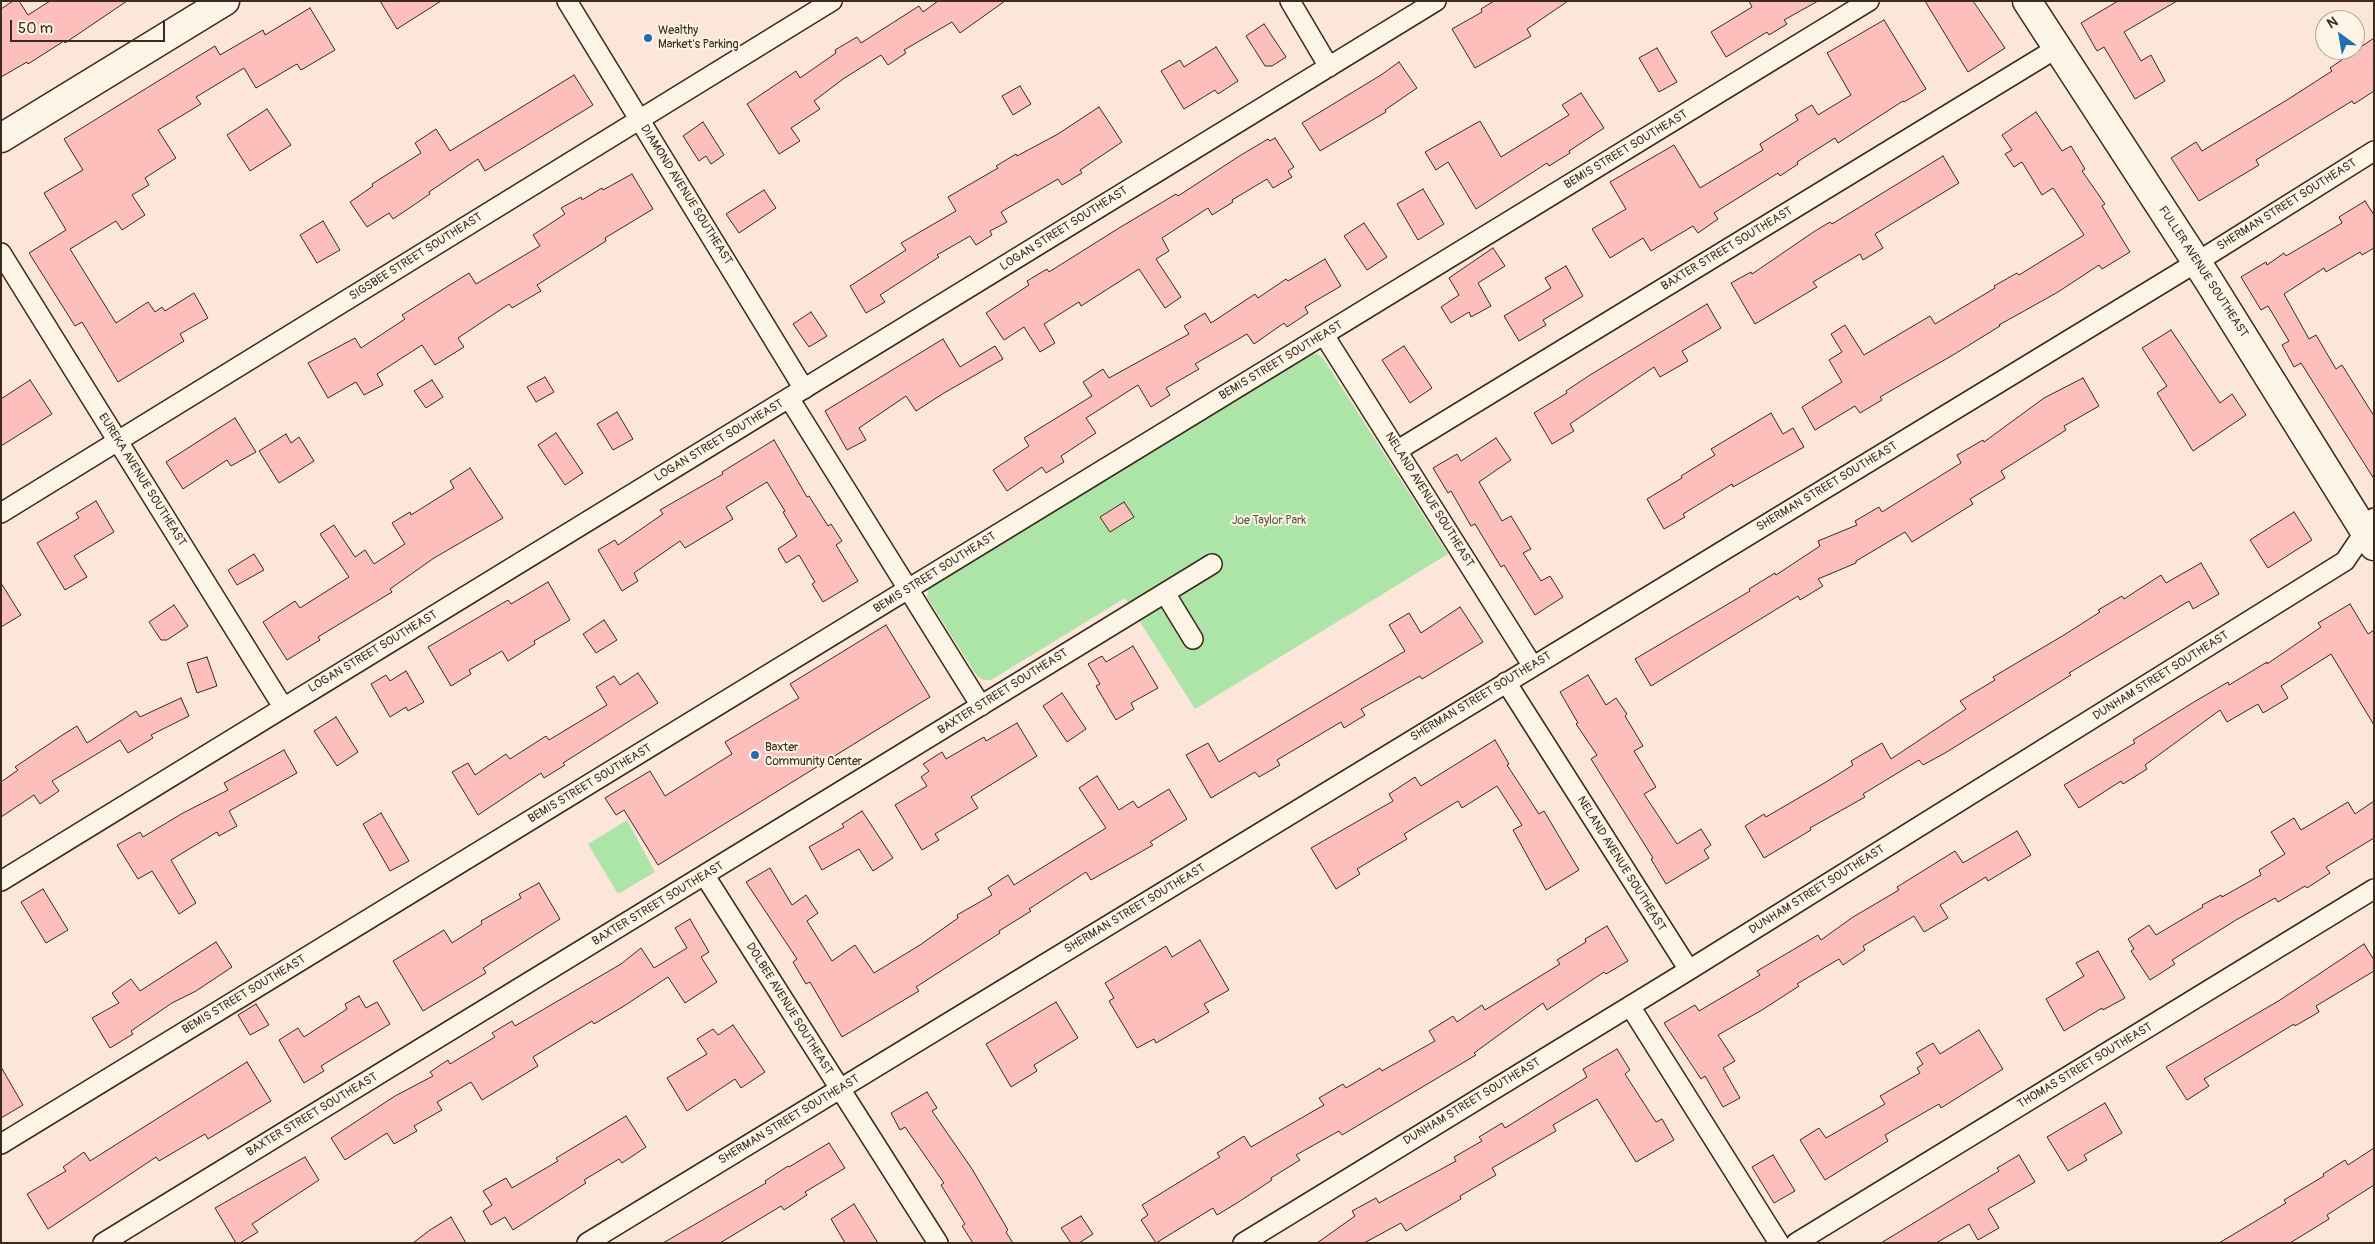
<!DOCTYPE html>
<style>
body{margin:0}
#map{position:relative;width:2375px;height:1244px;overflow:hidden;background:#fce5d9;font-family:Pangolin,sans-serif}
canvas{display:block}
.frame{position:absolute;inset:0;border:2px solid #3b2a1e;pointer-events:none}
.north{position:absolute;left:2315px;top:10px;width:50px;height:50px;box-sizing:border-box;background:#fcf5e5;border:1px solid #afa495;border-radius:50%;rotate:328deg;font-size:14px;font-weight:700;line-height:20px;text-align:center;color:#3b2a1e}
.north::after{content:'';display:block;margin:auto;width:18px;height:22px;background:#1f6fb2;clip-path:polygon(50% 0,100% 100%,50% 72%,0 100%)}
.scale{position:absolute;left:10px;top:20px;width:155px;height:22px;box-sizing:border-box;border:2px solid #3b2a1e;border-top:0;padding-left:6px;font-size:15px;line-height:18px;white-space:nowrap;color:#3b2a1e;-webkit-text-stroke:4px #fcf5e5;paint-order:stroke}
</style>
<div id="map">
<canvas width="2375" height="1244"></canvas>
<div class="frame"></div>
<div class="north">N</div>
<div class="scale">50 m</div>
</div>
<script>
const c = document.querySelector('canvas').getContext('2d');
c.lineJoin = 'round';
function paint(path, color) {
  c.fillStyle = color;
  c.fill(path, 'evenodd');
}
function poly(rows) {
  const path = new Path2D();
  for (const r of rows) {
    path.moveTo(r[0], r[1]);
    for (let i = 2; i < r.length; i += 2) path.lineTo(r[i], r[i + 1]);
  }
  return path;
}
function trace(path, color, width, dash) {
  c.strokeStyle = color;
  c.lineWidth = width;
  c.lineCap = dash ? 'butt' : 'round';
  c.setLineDash(dash || []);
  c.stroke(path);
}
function label(font, color, halo, rows, align = 'center') {
  c.font = font + ' Pangolin,sans-serif';
  c.lineWidth = 4;
  c.setLineDash([]);
  c.textBaseline = 'middle';
  c.strokeStyle = halo;
  c.fillStyle = color;
  for (const [text, x, y, turn = 0] of rows) {
    c.save();
    c.translate(x, y);
    c.rotate((+turn || 0) * Math.PI / 180);
    c.textAlign = isNaN(turn) ? turn : align;
    if (halo) c.strokeText(text, 0, 0);
    c.fillText(text, 0, 0);
    c.restore();
  }
}
const green = poly([
 [1310,354,1317,354,1323,358,1448,554,1195,709,1125,598,991,680,983,680,977,676,927,597,929,587],
 [627,820,655,872,618,894,588,844]
]);
const building = poly([
 [13,1,19,1,28,15,50,1,127,1,65,43,64,41,28,64,27,62,1,77,1,9,13,1],
 [380,1,441,1,397,29,380,1],
 [938,1,1005,1,960,33,952,22,904,50,906,53,888,65,881,55,843,79,814,101,820,109,791,128,800,141,779,154,747,104,796,71,800,78,836,53,835,50,857,37,861,43,919,6,923,12,938,1],
 [1494,1,1568,1,1527,29,1531,36,1475,68,1452,29,1482,12,1481,9,1494,1],
 [1749,1,1818,1,1784,20,1787,24,1769,35,1767,32,1726,57,1711,32,1752,7,1749,1],
 [1925,1,1973,1,2005,48,1968,72,1925,1],
 [2118,1,2177,1,2124,32,2141,61,2151,55,2165,81,2135,99,2104,47,2097,51,2081,23,2118,1],
 [310,8,335,50,301,70,297,64,256,88,244,68,196,97,201,104,158,130,176,158,145,178,149,185,132,195,145,215,122,230,116,221,70,249,116,323,148,302,155,312,162,307,165,311,194,293,208,318,180,334,184,341,118,382,82,322,75,326,29,253,66,230,44,193,83,170,64,139,215,46,220,55,263,30,265,35,310,8],
 [1884,20,1926,89,1904,102,1903,101,1838,143,1835,138,1797,162,1798,164,1780,176,1778,173,1714,213,1718,219,1698,233,1693,226,1651,251,1643,238,1610,258,1592,229,1626,209,1610,182,1674,145,1700,188,1763,150,1760,144,1798,120,1795,115,1812,105,1818,115,1851,95,1827,53,1884,20],
 [1264,24,1286,57,1272,66,1265,66,1246,36,1264,24],
 [2374,38,2374,91,2354,104,2352,101,2256,160,2259,165,2199,201,2171,158,2196,142,2202,151,2287,100,2332,71,2330,68,2374,38],
 [1216,47,1238,81,1218,94,1215,90,1184,109,1161,71,1180,60,1184,67,1216,47],
 [1657,48,1677,82,1659,92,1639,58,1657,48],
 [1399,62,1417,88,1385,110,1386,112,1320,151,1302,123,1381,75,1399,62],
 [574,75,593,105,485,171,478,159,429,192,430,194,408,209,393,219,389,213,367,227,350,202,373,186,372,184,421,153,415,143,436,129,450,151,574,75],
 [1020,86,1031,104,1013,115,1002,96,1020,86],
 [1581,93,1604,128,1569,151,1570,153,1549,166,1547,163,1476,209,1448,162,1436,170,1425,152,1480,121,1501,157,1569,115,1562,105,1581,93],
 [1099,107,1122,142,1080,170,1082,173,1062,185,1058,179,1001,212,1007,222,990,231,992,235,976,245,970,236,937,255,939,257,880,295,885,302,866,313,850,286,906,250,901,243,956,211,948,197,998,168,996,166,1016,154,1017,156,1058,134,1099,107],
 [267,109,291,145,250,171,227,135,267,109],
 [2036,112,2062,151,2071,146,2085,169,2082,171,2105,204,2102,206,2130,252,2102,269,2099,265,2058,292,1999,325,2000,326,1953,355,1880,397,1882,400,1860,413,1855,406,1815,430,1802,407,1842,382,1829,360,1842,352,1831,334,1845,325,1864,355,1930,316,1935,324,1995,288,1994,286,2017,273,2019,275,2084,235,2053,188,2042,195,2022,162,2014,167,2005,154,2012,150,2002,135,2036,112],
 [703,122,724,155,711,164,706,156,699,161,683,136,703,122],
 [1275,138,1294,167,1288,171,1292,177,1273,188,1267,179,1232,200,1233,202,1212,215,1208,208,1162,238,1169,251,1156,259,1181,297,1165,308,1139,269,1081,306,1079,302,1044,324,1055,343,1040,352,1024,327,1004,340,986,313,1029,285,1027,281,1047,269,1049,272,1119,228,1176,194,1178,196,1241,155,1268,139,1270,141,1275,138],
 [1943,156,1959,183,1875,234,1883,248,1863,260,1860,254,1813,282,1817,287,1755,324,1731,283,1751,272,1752,274,1815,231,1830,222,1832,224,1943,156],
 [632,174,653,209,605,238,606,241,537,285,541,291,512,308,509,304,458,338,464,347,435,365,422,345,377,374,383,385,364,395,356,382,328,398,308,363,355,338,361,348,405,319,402,315,469,273,476,284,540,246,533,235,565,214,561,208,581,197,582,200,602,188,603,190,632,174],
 [1423,189,1444,224,1418,240,1397,204,1423,189],
 [764,190,776,208,739,233,726,214,764,190],
 [2365,201,2374,215,2374,248,2362,255,2360,252,2326,272,2324,268,2284,294,2309,339,2316,335,2336,369,2342,365,2374,416,2374,479,2301,363,2294,367,2282,345,2289,341,2268,306,2261,310,2241,277,2266,262,2267,265,2284,253,2286,256,2342,223,2339,217,2365,201],
 [323,221,340,250,317,263,300,235,323,221],
 [1364,223,1387,257,1367,270,1344,236,1364,223],
 [1493,248,1505,266,1478,283,1491,306,1471,317,1469,312,1451,323,1441,307,1459,295,1449,278,1493,248],
 [1325,259,1341,286,1305,307,1308,313,1287,327,1284,323,1254,344,1247,334,1195,364,1199,369,1166,388,1170,395,1151,407,1138,385,1086,418,1096,433,1061,456,1064,462,1046,473,1042,467,1007,491,993,470,1029,446,1024,438,1092,396,1083,382,1103,369,1109,378,1189,334,1184,326,1205,313,1211,323,1255,294,1258,298,1286,279,1288,281,1325,259],
 [1566,266,1583,296,1543,320,1546,325,1519,341,1504,316,1551,288,1545,278,1566,266],
 [1707,304,1721,328,1682,351,1688,361,1660,377,1654,367,1570,424,1574,431,1552,444,1534,413,1567,393,1566,391,1590,375,1707,304],
 [811,312,827,336,809,347,793,324,811,312],
 [2171,330,2220,403,2232,394,2246,415,2193,451,2157,393,2167,386,2142,348,2171,330],
 [943,339,960,367,995,346,1003,359,944,393,916,411,906,396,859,428,866,440,847,450,825,411,943,339],
 [1404,346,1432,388,1410,403,1382,360,1404,346],
 [545,377,554,392,536,402,527,387,545,377],
 [2083,378,2099,406,2064,426,2066,430,2001,471,2005,478,1970,499,1973,504,1912,542,1905,532,1856,561,1856,563,1818,579,1823,586,1800,600,1798,596,1651,686,1635,659,1750,591,1749,589,1775,573,1776,575,1820,546,1818,541,1857,525,1855,521,1879,507,1882,512,1961,463,1957,455,1983,440,1984,442,2044,398,2083,378],
 [30,380,52,414,1,446,1,399,30,380],
 [432,380,443,397,426,408,414,391,432,380],
 [617,412,633,439,613,450,597,424,617,412],
 [1771,413,1783,434,1793,428,1804,447,1733,487,1732,484,1683,514,1685,517,1664,529,1647,499,1682,478,1681,476,1715,455,1711,449,1771,413],
 [235,418,256,452,231,466,227,460,183,489,166,462,235,418],
 [556,433,583,473,565,485,538,445,556,433],
 [286,434,291,443,299,437,314,461,279,483,259,451,286,434],
 [1496,438,1511,460,1479,482,1502,521,1511,516,1531,549,1523,553,1541,581,1550,576,1563,597,1535,615,1504,565,1501,567,1475,524,1471,526,1451,491,1448,493,1433,468,1457,454,1461,461,1496,438],
 [774,440,807,497,809,496,828,526,831,524,842,541,836,545,858,581,823,602,812,584,815,582,799,555,786,563,778,549,797,536,783,512,785,511,767,482,726,507,733,519,685,548,680,541,634,573,638,581,622,591,598,550,615,540,618,545,663,514,660,510,723,474,722,472,774,440],
 [470,468,503,518,434,558,390,589,392,592,318,637,320,640,287,660,263,622,295,601,300,608,349,577,320,534,334,525,355,557,365,550,374,564,405,544,392,523,410,512,411,515,454,488,450,481,470,468],
 [96,501,114,532,74,556,87,577,65,590,37,543,79,518,76,513,96,501],
 [1124,502,1134,517,1110,532,1100,517,1124,502],
 [2294,512,2312,540,2268,568,2250,540,2294,512],
 [254,554,264,570,237,585,228,570,254,554],
 [2201,563,2219,594,2193,609,2189,601,2069,673,2071,675,1945,753,1923,765,1919,760,1863,794,1865,797,1810,828,1811,830,1764,858,1745,826,1764,814,1766,817,1826,782,1853,765,1851,761,1882,743,1891,759,1966,709,1960,701,1995,680,1993,677,2064,635,2100,612,2098,610,2122,596,2124,599,2161,575,2166,583,2201,563],
 [548,582,570,620,534,641,535,644,508,661,502,651,469,670,471,674,451,686,428,647,508,600,511,604,548,582],
 [1,583,21,615,1,627,1,583],
 [2350,604,2368,634,2374,630,2374,725,2331,654,2281,686,2288,698,2263,713,2258,704,2227,722,2220,710,2145,765,2147,769,2123,784,2121,781,2079,808,2064,785,2135,743,2133,740,2194,702,2228,682,2229,685,2267,662,2267,664,2321,627,2318,623,2350,604],
 [174,605,188,626,167,640,161,640,149,622,174,605],
 [1460,607,1483,642,1422,679,1420,676,1361,709,1365,715,1344,728,1341,722,1277,760,1280,765,1259,777,1255,772,1211,798,1186,755,1208,743,1219,762,1405,651,1389,625,1409,613,1421,633,1460,607],
 [604,620,617,640,596,653,583,634,604,620],
 [886,625,930,697,658,865,624,810,616,815,605,798,650,771,665,796,732,754,725,742,799,698,790,684,886,625],
 [1133,646,1158,688,1131,703,1134,709,1116,720,1096,686,1100,684,1088,664,1102,656,1106,662,1133,646],
 [207,657,217,686,197,693,187,663,207,657],
 [406,671,424,702,408,711,406,707,390,717,371,684,386,675,390,681,406,671],
 [638,673,658,703,563,763,565,765,544,778,541,773,478,815,452,772,468,763,475,775,506,754,510,759,546,736,549,740,607,705,596,687,614,676,620,685,638,673],
 [1588,675,1606,705,1616,698,1627,714,1625,716,1643,746,1634,751,1656,787,1644,794,1677,844,1701,829,1711,845,1704,850,1709,858,1666,884,1651,859,1653,858,1591,759,1597,755,1576,724,1578,723,1560,692,1588,675],
 [1062,693,1086,729,1067,742,1043,706,1062,693],
 [181,698,189,716,151,735,153,738,128,753,120,740,52,781,59,791,40,804,34,795,1,817,1,782,18,770,15,767,61,736,77,726,87,743,136,711,140,717,181,698],
 [336,717,358,752,337,766,314,731,336,717],
 [1017,723,1037,756,971,797,978,808,935,834,939,840,922,850,895,805,927,786,921,777,929,771,923,764,942,752,946,759,984,737,986,741,1017,723],
 [1495,740,1509,764,1507,765,1539,814,1544,811,1579,870,1546,890,1513,830,1522,825,1497,786,1462,808,1458,801,1404,834,1407,839,1357,869,1360,874,1336,889,1311,848,1393,801,1389,794,1415,777,1421,786,1495,740],
 [284,750,297,773,229,811,237,826,219,836,217,832,171,860,196,903,179,914,152,871,138,879,117,845,140,832,143,837,183,813,228,790,224,783,284,750],
 [1097,776,1119,810,1133,801,1138,808,1169,789,1187,819,1150,842,1153,845,1091,880,1086,872,1029,909,1031,911,999,931,1000,933,916,987,919,991,842,1037,810,982,806,984,793,962,797,959,746,882,770,868,792,905,806,895,818,913,807,921,832,961,855,945,874,973,920,945,958,918,957,915,992,895,988,888,1008,875,1014,885,1106,828,1079,788,1097,776],
 [2374,801,2374,838,2326,867,2330,873,2307,888,2305,886,2278,902,2275,898,2236,920,2172,960,2175,964,2150,980,2131,951,2134,949,2128,939,2149,925,2156,935,2203,907,2202,905,2221,895,2222,897,2261,875,2259,870,2285,854,2271,832,2294,818,2301,830,2348,802,2355,814,2374,801],
 [862,811,893,858,873,871,859,849,822,870,809,847,844,827,842,824,862,811],
 [381,813,409,861,390,871,363,824,381,813],
 [2017,831,2031,855,1988,881,1986,877,1940,905,1948,918,1924,932,1914,916,1863,946,1865,950,1843,965,1839,959,1797,984,1799,986,1762,1010,1718,1035,1735,1061,1723,1068,1740,1098,1723,1107,1705,1076,1701,1079,1664,1023,1695,1005,1699,1011,1760,975,1757,971,1791,951,1818,935,1821,940,1853,917,1899,890,1897,887,1955,851,1963,863,2017,831],
 [539,883,560,919,483,968,486,973,423,1011,393,961,444,930,452,943,482,924,481,921,521,898,519,894,539,883],
 [43,889,68,930,46,943,21,902,43,889],
 [690,919,709,952,701,957,717,982,685,1003,668,977,624,1006,594,1024,592,1021,533,1057,538,1066,482,1100,471,1082,437,1102,442,1110,414,1126,417,1131,394,1144,387,1133,345,1160,331,1138,395,1096,433,1076,430,1072,448,1060,450,1064,495,1037,492,1033,512,1021,515,1026,621,964,641,948,654,968,687,948,675,928,690,919],
 [1607,926,1628,961,1606,974,1604,972,1547,1010,1543,1003,1474,1053,1476,1055,1342,1135,1339,1131,1296,1155,1300,1160,1271,1178,1272,1180,1237,1203,1217,1215,1213,1208,1156,1243,1141,1220,1148,1215,1142,1205,1220,1157,1217,1153,1244,1136,1251,1147,1324,1105,1319,1098,1343,1084,1346,1088,1380,1068,1382,1071,1435,1041,1429,1031,1453,1016,1457,1022,1482,1005,1485,1010,1560,964,1557,960,1586,942,1585,939,1607,926],
 [1200,940,1229,990,1204,1004,1209,1012,1156,1043,1154,1039,1137,1048,1109,1001,1114,998,1105,983,1166,946,1172,957,1200,940],
 [216,942,232,967,196,991,172,1003,131,1031,133,1034,110,1048,92,1018,119,1003,112,993,131,979,140,991,216,942],
 [2364,944,2374,960,2374,971,2316,1006,2319,1012,2295,1026,2294,1024,2204,1079,2209,1086,2187,1100,2166,1067,2280,1000,2364,944],
 [2098,951,2125,998,2103,1010,2102,1008,2064,1031,2046,999,2084,976,2076,963,2098,951],
 [359,996,366,1008,377,1002,390,1024,321,1066,324,1071,304,1083,279,1040,298,1028,304,1037,347,1009,345,1004,359,996],
 [1056,1002,1078,1038,1034,1065,1037,1071,1011,1087,986,1044,1056,1002],
 [256,1004,269,1025,250,1035,238,1015,256,1004],
 [733,1025,765,1072,741,1088,735,1079,687,1111,667,1078,707,1054,697,1039,713,1029,718,1035,733,1025],
 [1979,1030,2003,1069,1941,1108,1939,1104,1885,1135,1888,1141,1825,1180,1800,1140,1819,1128,1826,1138,1885,1104,1880,1096,1920,1073,1917,1068,1923,1064,1916,1053,1933,1043,1940,1054,1979,1030],
 [1617,1049,1630,1070,1625,1074,1656,1122,1662,1119,1674,1140,1636,1162,1597,1099,1553,1125,1556,1131,1492,1168,1496,1175,1460,1196,1461,1199,1406,1231,1401,1223,1364,1243,1317,1243,1355,1216,1352,1211,1376,1198,1379,1203,1456,1161,1454,1157,1482,1141,1479,1137,1502,1123,1505,1128,1587,1077,1583,1069,1617,1049],
 [247,1062,271,1101,208,1139,205,1134,159,1161,156,1157,48,1229,27,1194,66,1171,63,1167,84,1152,90,1161,247,1062],
 [1,1067,23,1105,1,1118,1,1067],
 [927,1092,937,1108,932,1111,972,1169,1008,1230,1006,1232,1013,1243,973,1243,962,1226,965,1224,941,1185,944,1183,905,1127,900,1130,891,1113,927,1092],
 [2105,1103,2122,1133,2084,1155,2087,1160,2068,1171,2047,1137,2105,1103],
 [626,1116,646,1147,622,1163,619,1159,584,1180,586,1183,513,1230,505,1217,491,1225,483,1211,492,1205,483,1191,506,1178,512,1188,558,1161,556,1158,626,1116],
 [829,1143,845,1168,805,1192,807,1195,784,1210,781,1206,720,1243,663,1243,766,1183,765,1181,788,1166,789,1167,829,1143],
 [2374,1148,2374,1185,2327,1215,2329,1219,2290,1243,2219,1243,2286,1203,2284,1200,2324,1176,2323,1174,2345,1160,2348,1165,2374,1148],
 [1773,1155,1795,1191,1774,1203,1752,1167,1773,1155],
 [2019,1155,2035,1182,1988,1209,1999,1228,1978,1240,1969,1224,1936,1243,1881,1243,1999,1171,1997,1168,2019,1155],
 [305,1157,319,1180,252,1224,258,1232,240,1243,236,1243,215,1208,305,1157],
 [854,1204,878,1243,845,1243,831,1219,854,1204],
 [1081,1216,1093,1234,1079,1243,1071,1243,1061,1228,1081,1216],
 [451,1217,466,1243,413,1243,430,1230,451,1217]
]);
const minor = poly([
 [567,1,804,389],
 [1290,1,1329,67],
 [1,253,283,707],
 [1324,335,1532,665],
 [789,398,981,706],
 [1398,450,2057,48],
 [1,513,832,1],
 [1165,593,1193,639],
 [1506,682,1689,970],
 [705,876,938,1243],
 [1,881,1436,1],
 [1630,1006,1779,1243],
 [1,1144,1869,1],
 [103,1243,1212,564],
 [587,1243,2197,262,2374,151],
 [1243,1243,1689,970,2345,561,2374,518],
 [1796,1243,2374,889]
]);
const secondary = poly([
 [2027,1,2207,278,2374,546],
 [1,138,225,1]
]);
const markers = [
 [648,38,5,"#1f6fb2"],
 [755,755,5,"#1f6fb2"]
];
const poiNames = [
 ["Wealthy",658,31],
 ["Market's Parking",658,45],
 ["Baxter",765,748],
 ["Community Center",765,762]
];
const streetNames = [
 ["BEMIS STREET SOUTHEAST",1626,150,-31],
 ["DIAMOND AVENUE SOUTHEAST",686,195,58],
 ["SHERMAN STREET SOUTHEAST",2287,205,-32],
 ["LOGAN STREET SOUTHEAST",1064,229,-32],
 ["BAXTER STREET SOUTHEAST",1727,249,-31],
 ["SIGSBEE STREET SOUTHEAST",416,257,-32],
 ["FULLER AVENUE SOUTHEAST",2203,272,57],
 ["BEMIS STREET SOUTHEAST",1281,361,-31],
 ["LOGAN STREET SOUTHEAST",719,441,-31],
 ["EUREKA AVENUE SOUTHEAST",142,480,58],
 ["SHERMAN STREET SOUTHEAST",1827,487,-31],
 ["NELAND AVENUE SOUTHEAST",1429,500,58],
 ["BEMIS STREET SOUTHEAST",935,573,-32],
 ["LOGAN STREET SOUTHEAST",373,652,-31],
 ["DUNHAM STREET SOUTHEAST",2161,676,-32],
 ["BAXTER STREET SOUTHEAST",1003,692,-32],
 ["SHERMAN STREET SOUTHEAST",1481,697,-31],
 ["BEMIS STREET SOUTHEAST",590,784,-31],
 ["NELAND AVENUE SOUTHEAST",1621,864,58],
 ["DUNHAM STREET SOUTHEAST",1817,890,-32],
 ["BAXTER STREET SOUTHEAST",658,904,-31],
 ["SHERMAN STREET SOUTHEAST",1135,909,-31],
 ["BEMIS STREET SOUTHEAST",244,995,-31],
 ["DOLBEE AVENUE SOUTHEAST",789,1009,58],
 ["THOMAS STREET SOUTHEAST",2085,1066,-31],
 ["DUNHAM STREET SOUTHEAST",1472,1102,-31],
 ["BAXTER STREET SOUTHEAST",312,1115,-31],
 ["SHERMAN STREET SOUTHEAST",789,1120,-31]
];
const parkNames = [
 ["Joe Taylor Park",1269,521]
];
paint(green, '#ade4a8');
paint(building, '#fcbfbc');
trace(building, '#3b2a1e', 1);
trace(minor, '#3b2a1e', 22);
trace(secondary, '#3b2a1e', 31);
trace(minor, '#fcf5e5', 19);
trace(secondary, '#fcf5e5', 28);
for (const [x, y, r, color] of markers) {
  const dot = new Path2D();
  dot.arc(x, y, r, 0, 2 * Math.PI);
  c.fillStyle = color;
  c.fill(dot);
  trace(dot, '#fcf5e5', 2);
}
label('12px', '#3b2a1e', '#fcf5e5', poiNames, 'left');
label('12px', '#3b2a1e', '#fcf5e5', streetNames);
label('12px', '#585840', '#fcf5e5', parkNames);
</script>
